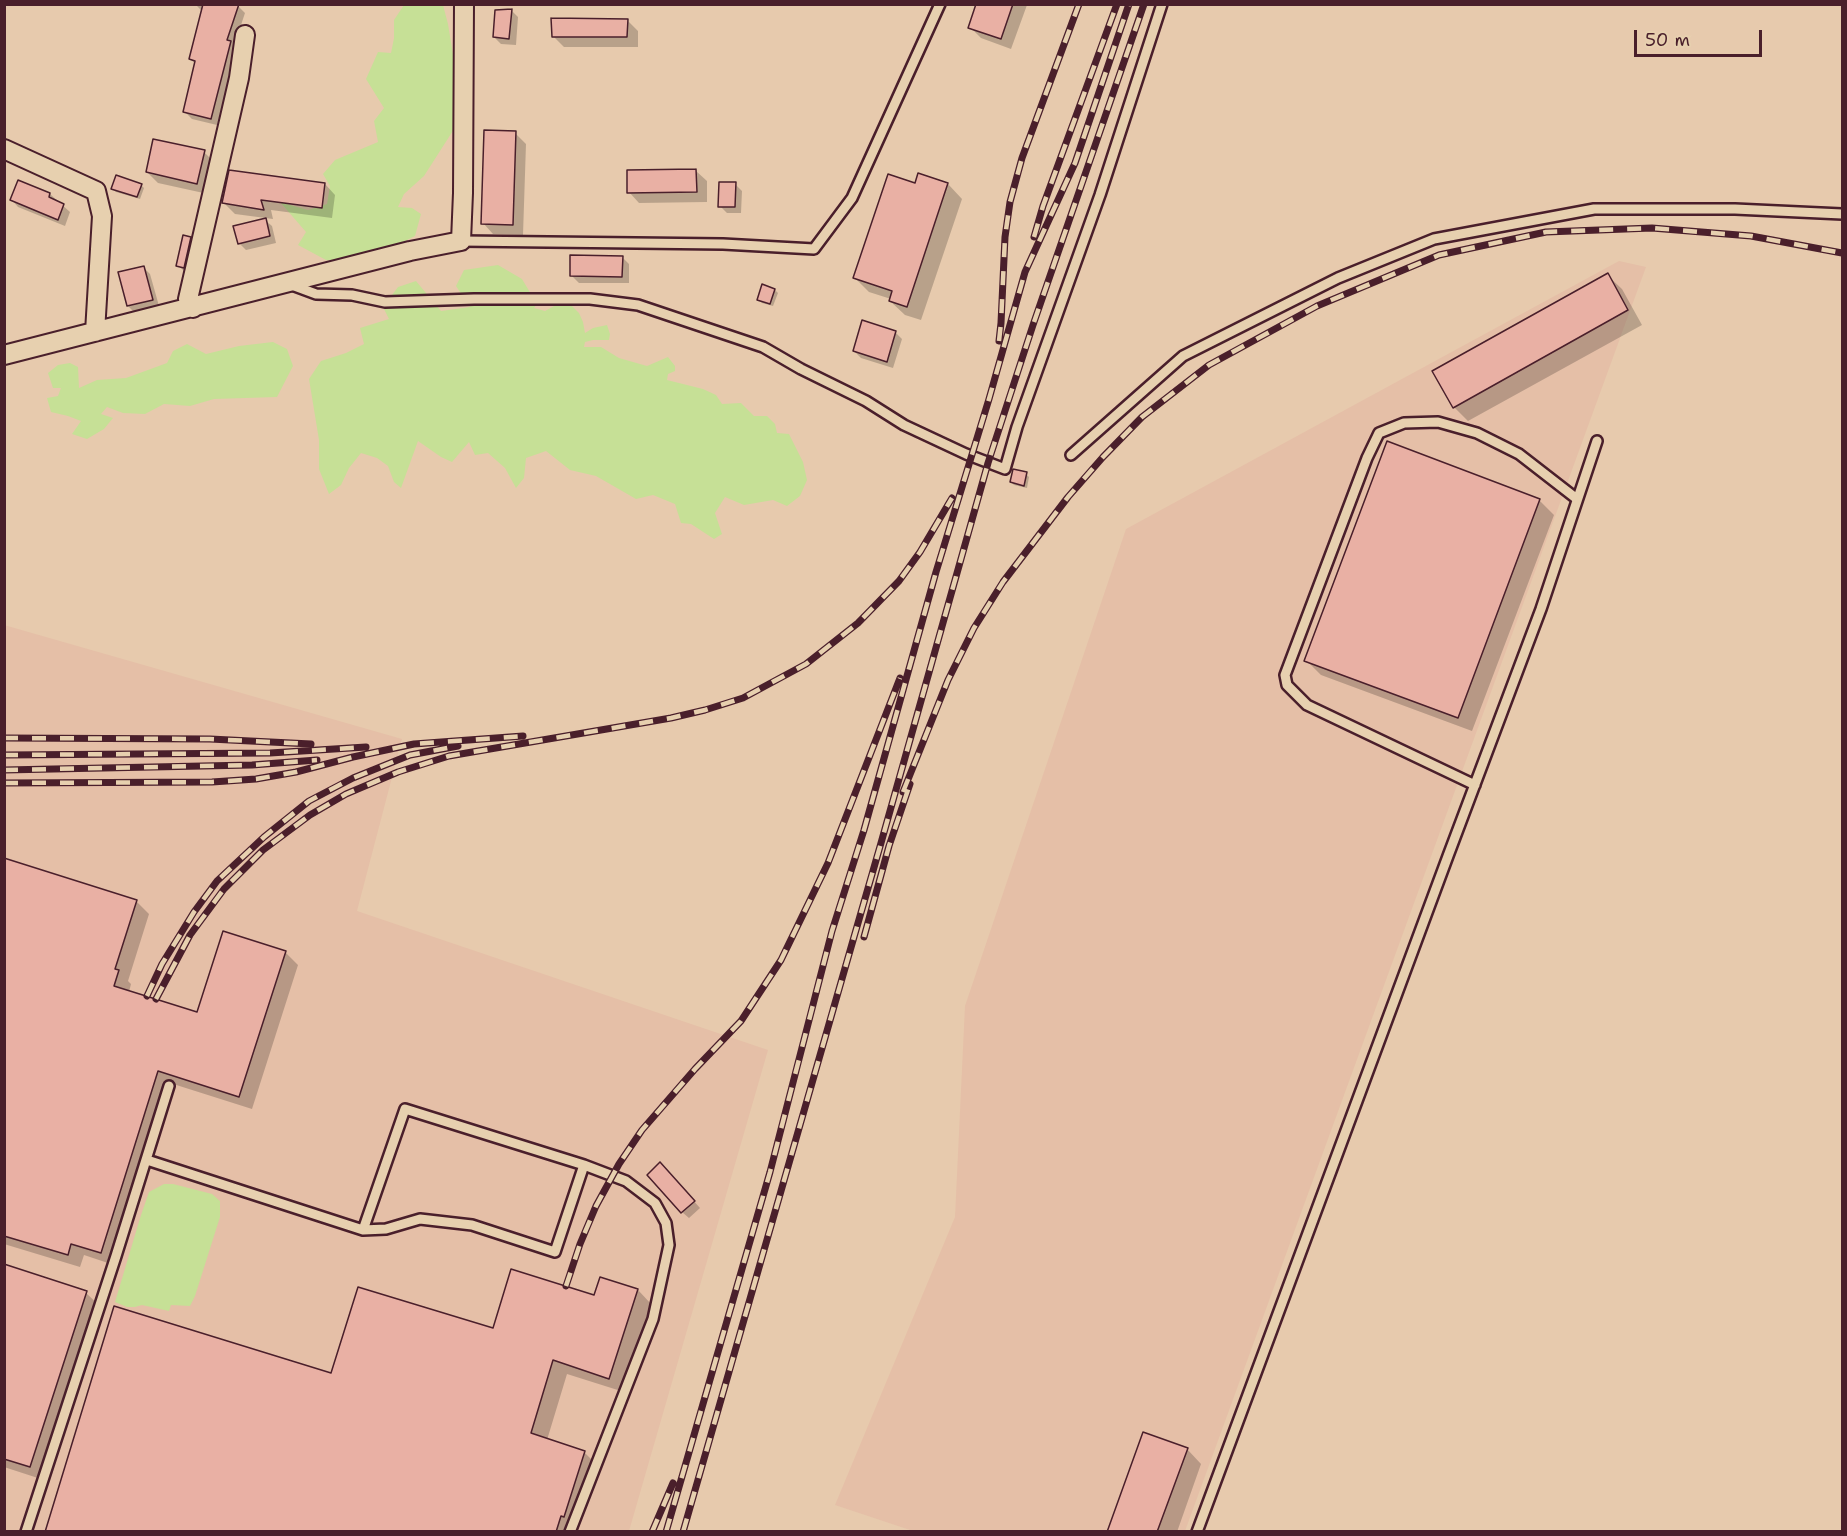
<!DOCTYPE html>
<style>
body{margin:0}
#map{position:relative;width:1847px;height:1536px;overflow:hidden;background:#e7caad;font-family:"Shantell Sans",sans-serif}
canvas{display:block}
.frame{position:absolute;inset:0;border:6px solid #4a1f2b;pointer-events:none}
.scale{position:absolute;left:1634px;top:30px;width:128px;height:27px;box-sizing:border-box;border:3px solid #4a1f2b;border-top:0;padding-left:8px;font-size:18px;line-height:21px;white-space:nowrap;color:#4a1f2b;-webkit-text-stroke:4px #e7d0af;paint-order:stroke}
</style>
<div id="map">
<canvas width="1847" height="1536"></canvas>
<div class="frame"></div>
<div class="scale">50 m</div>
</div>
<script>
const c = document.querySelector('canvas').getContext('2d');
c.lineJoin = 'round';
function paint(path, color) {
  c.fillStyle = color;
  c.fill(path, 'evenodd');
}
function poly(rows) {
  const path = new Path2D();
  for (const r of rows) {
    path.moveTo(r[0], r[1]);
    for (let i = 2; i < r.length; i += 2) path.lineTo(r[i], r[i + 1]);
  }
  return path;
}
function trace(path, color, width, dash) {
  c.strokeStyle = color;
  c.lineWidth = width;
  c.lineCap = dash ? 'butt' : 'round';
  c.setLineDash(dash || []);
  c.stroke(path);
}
const built = poly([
 [1619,261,1646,267,1185,1531,913,1531,835,1505,955,1217,965,1006,1126,529],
 [4,625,402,739,357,911,768,1050,629,1531,5,1531]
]);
const green = poly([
 [404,5,443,5,448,24,458,85,456,126,424,176,404,194,398,207,412,208,421,214,415,236,399,244,365,252,346,263,326,260,298,245,306,232,280,202,308,210,327,204,330,186,323,174,335,160,378,142,374,121,384,108,366,79,378,52,391,53,394,38,394,20],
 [498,265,522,279,537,304,534,308,545,311,556,305,572,306,579,313,583,322,585,333,593,328,607,325,610,334,609,340,593,340,585,342,584,347,601,347,619,358,647,366,668,357,675,366,675,371,668,374,667,380,703,389,716,395,722,404,741,403,754,416,767,416,775,424,777,433,789,434,803,462,807,480,800,496,787,506,773,500,744,505,725,497,715,513,722,534,714,539,691,524,681,523,675,504,653,495,636,499,596,476,570,470,546,451,526,458,524,478,516,488,505,468,488,453,475,455,469,442,452,462,441,457,418,441,401,488,394,482,388,466,377,458,361,453,349,468,341,485,329,494,319,469,319,440,309,379,321,361,346,353,364,344,360,328,389,319,383,307,398,287,416,281,441,311,470,307,456,286,464,270],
 [273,342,287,349,293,366,277,397,214,399,190,406,164,404,145,414,123,413,107,407,101,414,113,418,104,429,87,439,72,434,81,421,68,416,51,412,47,398,58,396,61,388,53,388,48,373,58,365,70,363,78,367,79,388,97,380,126,378,167,363,173,351,187,344,206,354,239,346],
 [164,1184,173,1184,212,1194,220,1201,220,1217,195,1296,190,1306,171,1305,169,1311,142,1305,135,1307,127,1307,115,1302,141,1215,149,1192]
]);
const shadow = poly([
 [198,4,232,4,238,6,245,13,234,46,237,49,217,125,192,119,185,112,196,64,190,59,203,12,197,6],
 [978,4,1027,5,1011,49,981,38,970,27],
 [511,10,518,17,516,45,501,44,494,37],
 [628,21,638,31,638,47,564,47,553,36],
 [515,133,526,144,523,235,493,234,483,223],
 [204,152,215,163,208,194,158,183,147,172],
 [696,171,707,181,707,202,639,203,629,192],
 [325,184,335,195,332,218,271,210,273,219,235,214,224,203],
 [735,184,742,191,741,213,727,213,720,206],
 [948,184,962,199,921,320,905,315,890,301,891,299,869,292,855,278,916,185],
 [141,185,144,188,140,199,116,192,113,189],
 [50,194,70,212,65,226,18,207,12,200],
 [265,220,272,226,276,243,246,250,239,243],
 [190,238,197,245,190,274,185,272,178,265],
 [622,257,629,264,629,283,579,283,572,276],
 [143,267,150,274,159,306,135,313,128,306],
 [1607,275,1622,289,1642,325,1468,421,1454,407],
 [775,290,778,293,773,306,762,303,759,300],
 [895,332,902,339,893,368,861,358,854,351],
 [1026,474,1029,477,1027,488,1014,485,1011,482],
 [1539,500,1554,515,1472,731,1321,675,1306,660],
 [4,860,137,902,149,914,128,981,131,984,129,992,198,1013,285,952,298,965,252,1109,170,1083,114,1265,84,1255,80,1267,4,1244],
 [667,1171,700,1208,689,1218,682,1212],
 [4,1266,86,1293,101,1307,44,1480,4,1467],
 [601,1279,638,1290,652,1305,624,1392,567,1374,547,1440,584,1452,599,1467,578,1530,575,1529,575,1532,47,1532,332,1375,494,1330,595,1297],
 [1187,1449,1201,1464,1177,1532,1108,1532]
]);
const building = poly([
 [203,4,239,4,227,40,231,41,211,119,183,112,195,61,189,59,203,4],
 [976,4,1013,4,1001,39,968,28,976,4],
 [512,9,509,39,493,37,495,10,512,9],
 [551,18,628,19,627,37,552,37,551,18],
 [484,130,516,131,513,225,481,224,484,130],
 [153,139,205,150,197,184,146,172,153,139],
 [696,169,697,192,627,193,627,170,696,169],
 [229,170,325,183,322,208,261,200,264,210,222,203,229,170],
 [918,173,948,183,907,307,889,301,892,291,853,278,888,174,915,183,918,173],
 [116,175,142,184,137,197,111,189,116,175],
 [18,180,50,193,49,197,64,204,58,220,10,200,18,180],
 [719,182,736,182,735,207,718,207,719,182],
 [266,218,270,236,238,244,233,226,266,218],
 [183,235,191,237,184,268,176,266,183,235],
 [570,255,623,256,622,277,570,276,570,255],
 [144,266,153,300,127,306,118,272,144,266],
 [1608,273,1628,310,1453,408,1432,371,1608,273],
 [762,284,775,289,770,304,757,300,762,284],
 [862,320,896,331,887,362,853,351,862,320],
 [1387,441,1540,499,1458,718,1304,661,1387,441],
 [1013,469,1027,472,1024,486,1010,482,1013,469],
 [4,858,137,900,115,969,119,970,114,986,197,1012,223,931,286,951,239,1097,158,1071,101,1253,71,1244,68,1255,4,1236,4,858],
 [660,1162,695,1201,681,1213,647,1175,660,1162],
 [4,1264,87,1291,30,1467,4,1459,4,1264],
 [511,1269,594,1295,600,1277,638,1289,609,1379,553,1360,531,1433,585,1451,564,1517,561,1516,556,1532,45,1532,114,1306,331,1373,358,1287,493,1328,511,1269],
 [1143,1432,1188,1448,1157,1532,1107,1532,1143,1432]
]);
const lane = poly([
 [461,241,723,244,814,249,852,198,940,4],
 [289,284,316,294,352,295,385,302,474,299,590,299,638,305,763,347,801,369,866,401,904,425,966,454,1005,469,1017,427,1100,195,1162,4],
 [1071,455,1183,356,1338,278,1434,239,1594,209,1735,209,1842,214],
 [1475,785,1307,705,1287,685,1285,675,1367,458,1379,433,1404,423,1438,422,1477,433,1519,454,1577,499],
 [147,1160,363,1230,386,1229,420,1219,472,1225,555,1252,584,1165,626,1181,655,1203,666,1223,669,1245,653,1319,570,1532],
 [363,1230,405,1109,584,1165],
 [26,1532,116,1256,169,1086],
 [1197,1532,1448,856,1541,609,1597,441]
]);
const street = poly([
 [4,149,96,191,102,216,95,332],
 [193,308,188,299,239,78,245,35],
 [4,355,410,251,461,241,463,193,464,4]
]);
const rail = poly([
 [1034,237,1043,206,1117,4],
 [999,341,1001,323,1005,237,1010,202,1022,158,1079,4],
 [4,738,210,739,311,744],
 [4,755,270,753,366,747],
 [4,770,252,765,317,760],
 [4,783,212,782,256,779,296,772,353,757,414,744,523,736],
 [903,792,948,680,974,628,1003,582,1068,497,1103,457,1142,417,1209,365,1317,306,1439,255,1546,232,1652,228,1751,236,1842,253],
 [864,937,889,846,910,784],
 [147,996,162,964,194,912,217,881,264,837,309,801,353,778,410,755,458,746],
 [156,999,190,935,224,889,263,850,310,815,346,794,398,772,449,756,671,718,705,710,743,698,806,664,858,623,899,581,920,552,952,498],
 [566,1286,580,1244,596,1206,619,1164,642,1130,695,1069,741,1021,781,960,828,863,900,678],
 [652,1532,673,1483],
 [666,1532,770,1172,832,931,864,830,936,572,989,399,1025,272,1075,163,1129,4],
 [683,1532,881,843,988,463,1033,325,1144,4]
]);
paint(built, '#e5bfa7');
paint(green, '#c6e096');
paint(shadow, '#0003');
paint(building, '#e9b0a4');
trace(building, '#4a1f2b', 1.5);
trace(lane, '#4a1f2b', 14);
trace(street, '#4a1f2b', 22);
trace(lane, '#e7d0af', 9);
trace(street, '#e7d0af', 18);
trace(rail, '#4a1f2b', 7);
trace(rail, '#e7d0af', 4.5, [14]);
</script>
